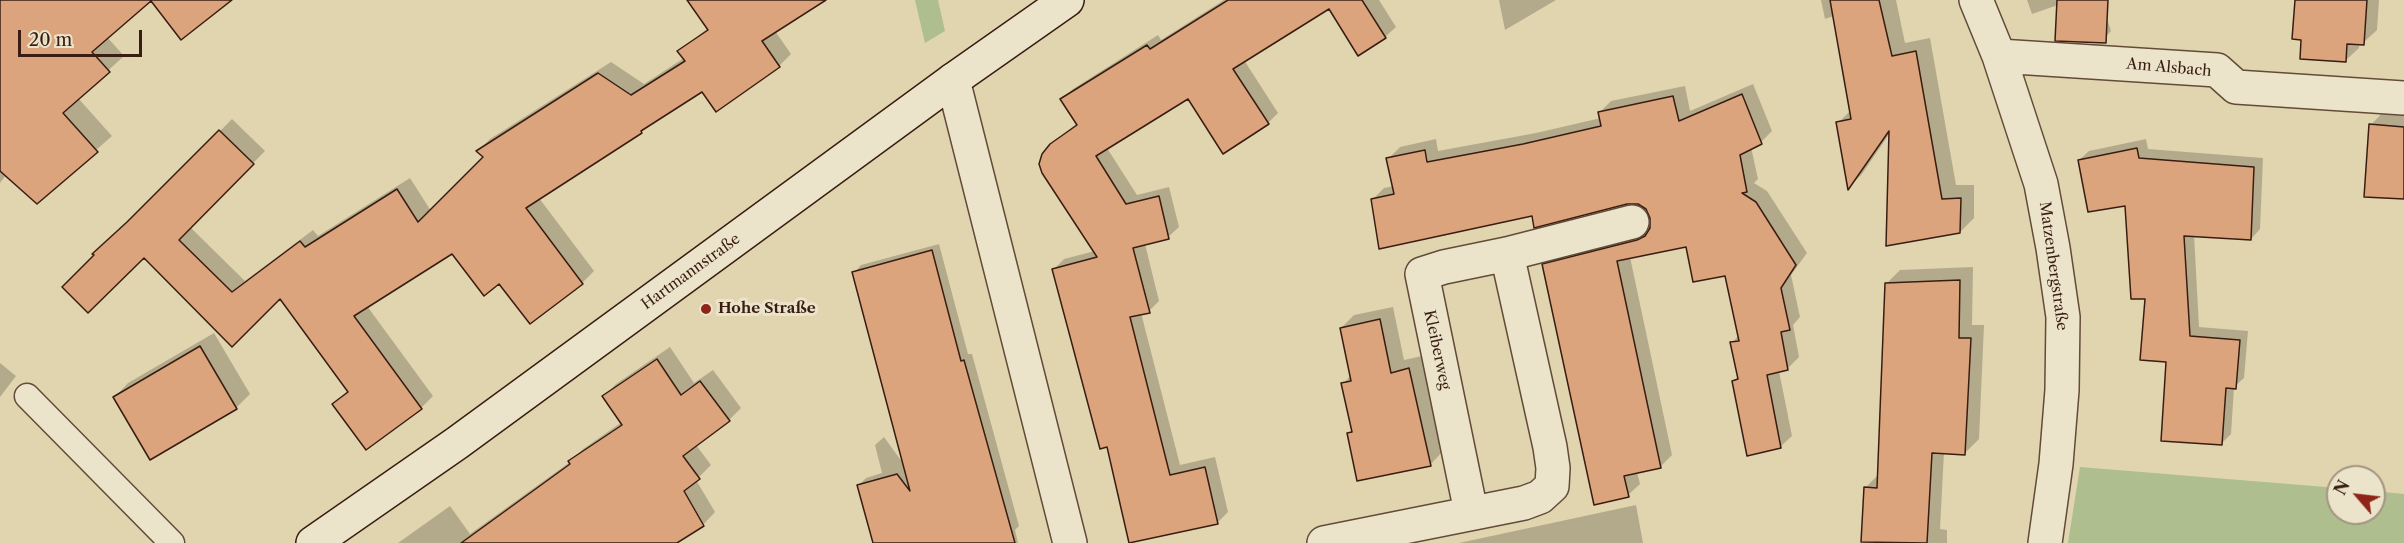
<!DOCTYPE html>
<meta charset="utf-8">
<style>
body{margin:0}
#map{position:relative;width:2404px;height:543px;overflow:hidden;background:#e0d5af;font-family:"Libre Caslon Text",serif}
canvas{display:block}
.north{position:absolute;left:2326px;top:465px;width:60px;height:60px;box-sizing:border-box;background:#ebe4cb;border:2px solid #a49481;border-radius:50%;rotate:298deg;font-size:16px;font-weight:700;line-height:24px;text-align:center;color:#391d12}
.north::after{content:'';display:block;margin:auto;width:21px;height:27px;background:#8f2418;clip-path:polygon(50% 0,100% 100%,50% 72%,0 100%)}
.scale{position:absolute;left:18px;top:30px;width:124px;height:27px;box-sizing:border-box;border:3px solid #391d12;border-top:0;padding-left:8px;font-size:18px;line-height:21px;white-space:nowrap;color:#391d12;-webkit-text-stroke:4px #ebe4cb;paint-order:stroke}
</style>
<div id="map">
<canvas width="2404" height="543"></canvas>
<div class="north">N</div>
<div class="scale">20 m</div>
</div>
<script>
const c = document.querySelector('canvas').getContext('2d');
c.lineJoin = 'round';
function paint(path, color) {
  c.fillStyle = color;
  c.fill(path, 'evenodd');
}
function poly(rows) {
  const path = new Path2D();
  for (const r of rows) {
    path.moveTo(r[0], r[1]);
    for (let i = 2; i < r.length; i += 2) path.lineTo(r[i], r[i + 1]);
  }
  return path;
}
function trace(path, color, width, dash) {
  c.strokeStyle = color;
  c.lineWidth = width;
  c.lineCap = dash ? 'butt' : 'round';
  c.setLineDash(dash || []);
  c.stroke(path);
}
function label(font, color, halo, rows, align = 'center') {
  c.font = font + ' "Libre Caslon Text",serif';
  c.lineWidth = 6;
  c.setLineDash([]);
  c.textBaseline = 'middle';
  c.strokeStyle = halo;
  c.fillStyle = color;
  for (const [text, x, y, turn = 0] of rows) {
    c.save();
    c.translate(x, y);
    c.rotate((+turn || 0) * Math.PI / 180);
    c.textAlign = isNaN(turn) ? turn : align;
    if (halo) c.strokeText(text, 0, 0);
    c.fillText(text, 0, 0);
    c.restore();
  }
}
const green = poly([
 [915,0,938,0,945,31,925,43],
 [2080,467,2338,488,2338,513,2374,513,2374,491,2404,494,2404,543,2068,543]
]);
const shadow = poly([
 [8,0,150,0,107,37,124,56,78,98,112,136,37,202,6,175,0,183,0,7],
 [689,0,823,0,775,31,791,54,779,66,703,90,650,123,641,132,539,198,594,271,582,283,500,282,452,252,367,306,433,396,421,408,334,404,348,390,280,297,232,345,141,211,232,119,265,151,190,227,245,281,313,230,318,236,410,178,431,211,485,157,478,151,490,139,611,62,644,84,684,58,679,51,708,28],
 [1224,0,1379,0,1396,27,1385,37,1358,54,1329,7,1244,60,1278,113,1268,123,1188,97,1107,148,1137,195,1169,187,1179,227,1168,237,1145,244,1159,301,1149,311,1141,313,1180,465,1215,457,1228,512,1217,523,1108,445,1054,269,1064,259,1095,251,1051,145,1077,123,1062,99,1073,89,1158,35,1161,40],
 [1499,0,1556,0,1505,30],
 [1821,0,1896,0,1905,43,1930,38,1956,185,1974,185,1974,218,1960,232,1890,133,1862,174,1849,187,1838,123,1851,110,1834,16,1825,19],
 [2027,0,2101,0,2111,31,2101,42,2058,5,2032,14],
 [2296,0,2379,0,2377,30,2363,43,2359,43,2359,48,2345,61,2303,39],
 [1753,84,1772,131,1761,142,1751,147,1758,179,1754,183,1767,191,1807,253,1791,275,1800,317,1793,325,1799,357,1787,369,1779,371,1792,436,1780,447,1734,381,1739,376,1732,343,1739,335,1727,275,1687,245,1630,257,1672,455,1660,467,1637,472,1640,484,1628,495,1544,265,1555,253,1650,229,1652,218,1647,208,1637,202,1627,202,1533,214,1373,199,1384,188,1394,186,1388,159,1400,147,1436,139,1438,151,1536,133,1601,118,1599,113,1611,101,1685,86,1690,111],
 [2383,112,2404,114,2404,198,2371,125],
 [2146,139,2148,149,2263,158,2260,229,2251,239,2194,235,2199,327,2248,331,2244,378,2234,387,2231,434,2222,443,2168,361,2147,297,2127,204,2079,160,2089,151],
 [939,244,968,354,972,354,1019,526,1015,530,1018,543,900,543,859,485,866,478,882,473,875,445,884,437,905,466,854,273,861,265],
 [1973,267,1972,325,1984,325,1979,439,1965,453,1944,452,1940,529,1947,530,1947,543,1880,543,1865,488,1879,474,1886,284,1900,270],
 [1393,307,1404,360,1422,356,1443,451,1430,465,1349,433,1353,429,1343,384,1351,375,1341,328,1354,315],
 [214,333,250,394,236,408,151,458,115,397,128,383],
 [670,347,694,383,713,370,741,408,729,420,696,445,711,465,696,480,715,512,703,525,675,543,398,543,450,506,470,534,570,462,583,449,622,422,604,397,616,384],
 [0,363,16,376,0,397],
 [1636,505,1643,543,1459,543]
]);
const building = poly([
 [0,0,232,0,181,40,151,1,92,52,110,72,63,113,98,152,37,204,0,171,0,0],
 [687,0,826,0,762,41,780,67,716,112,702,92,641,131,642,133,526,208,583,284,530,324,499,284,484,296,452,254,354,316,422,409,366,450,332,404,348,392,280,299,232,347,144,258,88,313,62,287,94,255,92,254,127,222,219,130,254,164,179,240,232,292,300,241,305,247,397,189,418,222,483,157,476,151,598,73,631,95,685,61,677,51,708,30,687,0],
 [1228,0,1362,0,1386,38,1358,56,1329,9,1233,69,1269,124,1223,154,1188,99,1096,156,1126,204,1159,196,1169,239,1133,248,1150,313,1130,317,1170,475,1205,467,1218,524,1129,543,1107,447,1100,449,1052,269,1097,257,1042,173,1039,164,1042,154,1050,144,1077,125,1060,99,1147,45,1150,49,1228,0],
 [1830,0,1879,0,1892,56,1916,51,1942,199,1961,198,1960,233,1886,246,1889,131,1848,190,1836,122,1851,119,1830,0],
 [2057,0,2108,0,2106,43,2055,41,2057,0],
 [2295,0,2367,0,2364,45,2347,44,2346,62,2300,59,2301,40,2292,39,2295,0],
 [1742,94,1762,144,1740,155,1747,192,1742,193,1756,202,1796,265,1781,288,1790,330,1781,332,1788,370,1767,375,1781,448,1747,456,1732,381,1738,379,1730,342,1739,341,1725,276,1693,282,1686,247,1617,261,1661,468,1624,476,1629,497,1594,505,1542,264,1637,240,1645,236,1650,228,1650,218,1646,209,1638,204,1627,204,1534,228,1532,216,1379,249,1371,199,1394,194,1386,158,1425,150,1427,162,1523,144,1601,126,1598,112,1673,96,1679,121,1742,94],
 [2369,124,2404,127,2404,199,2364,197,2369,124],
 [2137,148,2139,158,2254,167,2251,240,2184,236,2190,336,2240,340,2236,389,2226,388,2222,445,2161,441,2166,362,2140,360,2145,299,2131,299,2125,206,2088,212,2078,160,2137,148],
 [932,250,961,361,964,360,1015,543,873,543,857,485,897,474,910,491,852,272,932,250],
 [1960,280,1959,338,1971,338,1965,455,1932,453,1927,543,1861,542,1864,487,1877,488,1885,283,1960,280],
 [1380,319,1391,373,1409,368,1431,466,1357,481,1347,433,1352,432,1341,383,1351,381,1340,328,1380,319],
 [200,346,237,409,150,460,113,397,200,346],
 [657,359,681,395,700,381,730,421,683,456,700,479,684,491,704,526,677,543,461,543,570,464,568,461,622,425,602,396,657,359]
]);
const lane = poly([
 [27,396,172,543]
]);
const street = poly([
 [1976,0,1999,56,2041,184,2053,248,2063,317,2062,390,2056,464,2045,543],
 [1999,56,2217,70,2236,87,2404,98],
 [953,80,1070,543],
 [1471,512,1422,274,1444,267,1507,254,1632,222],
 [1324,543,1524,503,1540,497,1552,486,1553,468,1550,447,1507,254]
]);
const secondary = poly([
 [313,543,457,443,953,80,1067,0]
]);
const markers = [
 [706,309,6,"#8f2418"]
];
const streetNames = [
 ["Am Alsbach",2169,68,5],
 ["Matzenbergstraße",2053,266,82],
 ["Hartmannstraße",691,272,-36],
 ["Kleiberweg",1437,350,78]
];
const poiNames = [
 ["Hohe Straße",718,309]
];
paint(green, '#aebe8e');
paint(shadow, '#0003');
paint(building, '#dba47c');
trace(building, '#391d12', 1.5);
trace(lane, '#634b39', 27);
trace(street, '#634b39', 36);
trace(secondary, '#391d12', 36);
trace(lane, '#ebe4cb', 24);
trace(street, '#ebe4cb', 33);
trace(secondary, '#ebe4cb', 33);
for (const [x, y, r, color] of markers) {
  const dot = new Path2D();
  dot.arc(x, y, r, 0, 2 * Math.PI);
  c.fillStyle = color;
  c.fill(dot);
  trace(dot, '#ebe4cb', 2);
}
label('15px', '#391d12', '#ebe4cb', streetNames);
label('bold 15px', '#391d12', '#ebe4cb', poiNames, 'left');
</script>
